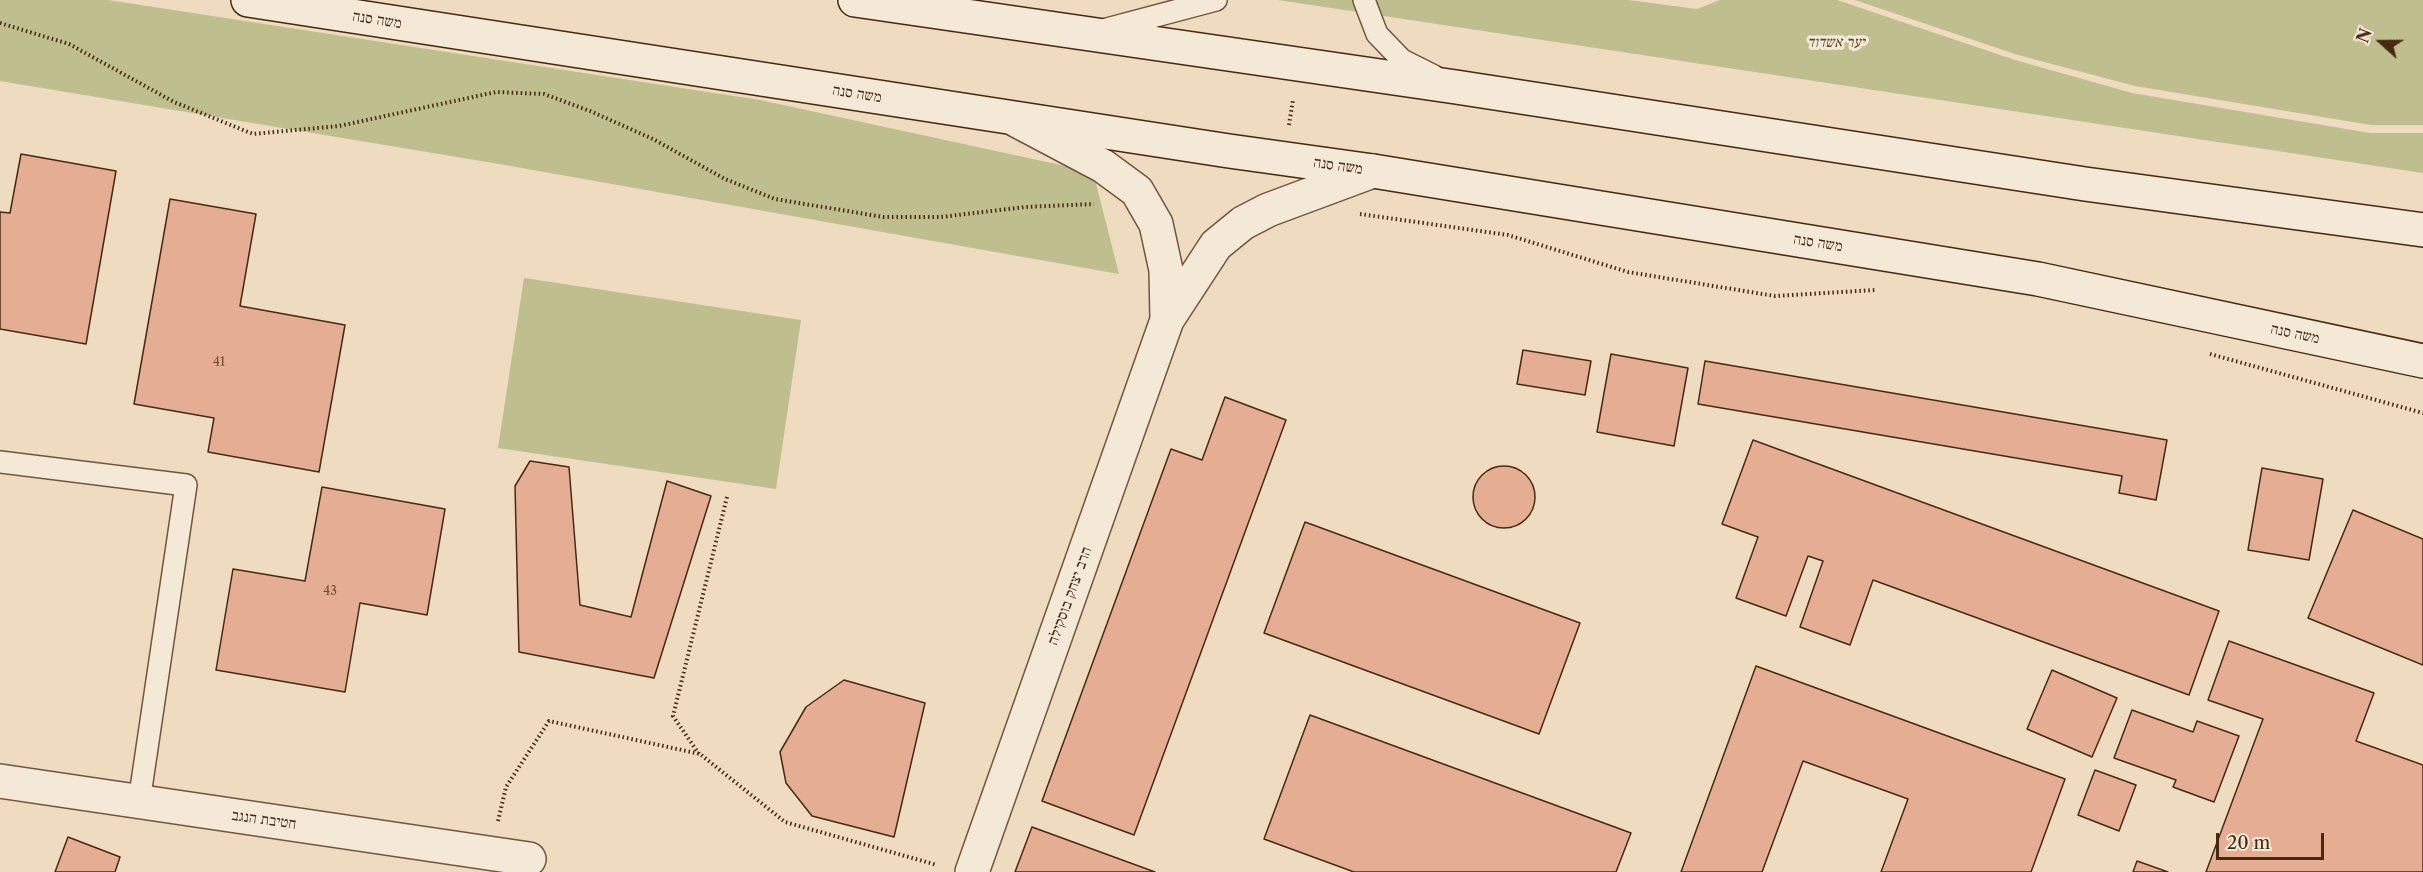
<!DOCTYPE html>
<meta charset="utf-8">
<style>
body{margin:0}
#map{position:relative;width:2423px;height:872px;overflow:hidden;background:#eedbc0;font-family:"Libre Caslon Text",serif}
canvas{display:block}
.north{position:absolute;left:2351px;top:12px;width:60px;height:60px;-webkit-text-stroke:4px #f4e8d6;paint-order:stroke;rotate:291deg;font-size:16px;font-weight:700;line-height:24px;text-align:center;color:#472a11}
.north::after{content:'';display:block;margin:auto;width:21px;height:27px;background:#472a11;clip-path:polygon(50% 0,100% 100%,50% 72%,0 100%)}
.scale{position:absolute;left:2216px;top:833px;width:108px;height:27px;box-sizing:border-box;border:3px solid #472a11;border-top:0;padding-left:8px;font-size:18px;line-height:21px;white-space:nowrap;color:#472a11;-webkit-text-stroke:4px #f4e8d6;paint-order:stroke}
</style>
<div id="map">
<canvas width="2423" height="872"></canvas>
<div class="north">N</div>
<div class="scale">20 m</div>
</div>
<script>
const c = document.querySelector('canvas').getContext('2d');
c.lineJoin = 'round';
function paint(path, color) {
  c.fillStyle = color;
  c.fill(path, 'evenodd');
}
function poly(rows) {
  const path = new Path2D();
  for (const r of rows) {
    if (r.length === 3) {
      path.moveTo(r[0] + r[2], r[1]);
      path.arc(r[0], r[1], r[2], 0, 2 * Math.PI);
      continue;
    }
    path.moveTo(r[0], r[1]);
    for (let i = 2; i < r.length; i += 2) path.lineTo(r[i], r[i + 1]);
  }
  return path;
}
function trace(path, color, width, dash) {
  c.strokeStyle = color;
  c.lineWidth = width;
  c.lineCap = dash ? 'butt' : 'round';
  c.setLineDash(dash || []);
  c.stroke(path);
}
function label(font, color, halo, rows, align = 'center') {
  c.font = font + ' "Libre Caslon Text","Frank Ruhl Libre",serif';
  c.lineWidth = 6;
  c.setLineDash([]);
  c.textBaseline = 'middle';
  c.strokeStyle = halo;
  c.fillStyle = color;
  for (const [text, x, y, turn = 0] of rows) {
    c.save();
    c.translate(x, y);
    c.rotate((+turn || 0) * Math.PI / 180);
    c.textAlign = isNaN(turn) ? turn : align;
    if (halo) c.strokeText(text, 0, 0);
    c.fillText(text, 0, 0);
    c.restore();
  }
}
const green = poly([
 [0,0,108,0,760,100,1093,172,1119,274,505,165,0,81],
 [1278,0,1628,0,1697,9,1720,0,1837,0,2015,60,2132,93,2370,133,2423,133,2423,173],
 [1855,0,2423,0,2423,125,2371,125,2135,86,2018,55],
 [524,278,801,320,776,489,498,448]
]);
const building = poly([
 [21,154,116,171,86,344,0,329,0,212,10,213,21,154],
 [170,199,256,214,240,306,345,325,319,472,208,452,214,418,134,404,170,199],
 [1523,350,1591,361,1585,395,1517,384,1523,350],
 [1611,354,1688,368,1674,446,1597,432,1611,354],
 [1705,361,2167,440,2156,500,2119,493,2122,476,1698,404,1705,361],
 [1225,397,1286,420,1134,835,1042,801,1171,449,1202,460,1225,397],
 [1753,440,2219,611,2189,695,1873,580,1850,645,1800,627,1823,561,1808,556,1786,616,1736,598,1758,537,1722,524,1753,440],
 [530,461,569,467,580,605,631,617,667,481,711,496,654,678,519,652,515,486,530,461],
 [1504,497,31],
 [2262,468,2323,479,2309,560,2248,550,2262,468],
 [322,487,445,509,427,615,360,603,345,692,216,670,233,569,305,581,322,487],
 [2353,510,2423,539,2423,665,2308,618,2353,510],
 [1305,522,1580,623,1539,734,1264,633,1305,522],
 [2229,641,2374,693,2356,741,2423,765,2423,872,2206,872,2263,719,2208,700,2229,641],
 [1756,666,2065,779,2031,872,1881,872,1908,799,1803,761,1762,872,1681,872,1756,666],
 [2052,670,2117,698,2092,757,2027,729,2052,670],
 [844,680,925,703,894,837,812,816,786,783,780,752,806,707,844,680],
 [2132,710,2193,732,2197,721,2239,736,2214,802,2173,787,2176,780,2114,758,2132,710],
 [1310,715,1631,833,1616,872,1354,872,1264,839,1310,715],
 [2095,770,2136,785,2119,831,2078,815,2095,770],
 [1032,827,1155,872,1015,872,1032,827],
 [68,837,120,857,115,872,55,872,68,837],
 [2137,861,2168,872,2133,872,2137,861]
]);
const path = poly([
 [0,23,69,44,174,102,253,134,339,126,496,92,544,94,590,111,653,139,725,179,775,199,883,217,941,217,1025,207,1094,204],
 [1289,125,1293,100],
 [1360,214,1508,235,1628,272,1775,296,1875,290],
 [2210,354,2423,413],
 [699,754,673,716,727,497],
 [498,821,506,787,549,721,700,754,785,822,937,865]
]);
const service = poly([
 [1364,0,1377,34,1402,60,1434,76],
 [1103,30,1216,0],
 [0,462,186,485,139,802]
]);
const minor = poly([
 [1016,120,1103,166,1137,191,1156,224,1166,270,1167,320],
 [0,781,529,859],
 [972,872,1167,320,1216,245,1243,223,1268,210,1373,171]
]);
const secondary = poly([
 [248,0,1229,151,1373,171,2038,279,2423,361],
 [855,0,1456,87,2085,184,2423,230]
]);
const numberNames = [
 ["41",219,363],
 ["43",330,592]
];
const streetNames = [
 ["משה סנה",377,20,9],
 ["משה סנה",857,94,9],
 ["משה סנה",1338,166,8],
 ["משה סנה",1818,243,9],
 ["משה סנה",2295,334,12],
 ["הרב יצחק בוסקילה",1070,596,-70],
 ["חטיבת הנגב",264,820,8]
];
const parkNames = [
 ["יער אשדוד",1836,43]
];
paint(green, '#bebe8e');
paint(building, '#e6ad95');
trace(building, '#472a11', 1.5);
trace(service, '#71563d', 24);
trace(minor, '#71563d', 36);
trace(secondary, '#472a11', 36);
trace(path, '#472a11', 4, [1.5, 3]);
trace(service, '#f4e8d6', 21);
trace(minor, '#f4e8d6', 33);
trace(secondary, '#f4e8d6', 33);
label('12px', '#6f4b32', null, numberNames);
label('15px', '#472a11', '#f4e8d6', streetNames);
label('italic 15px', '#5f482a', '#f4e8d6', parkNames);
</script>
